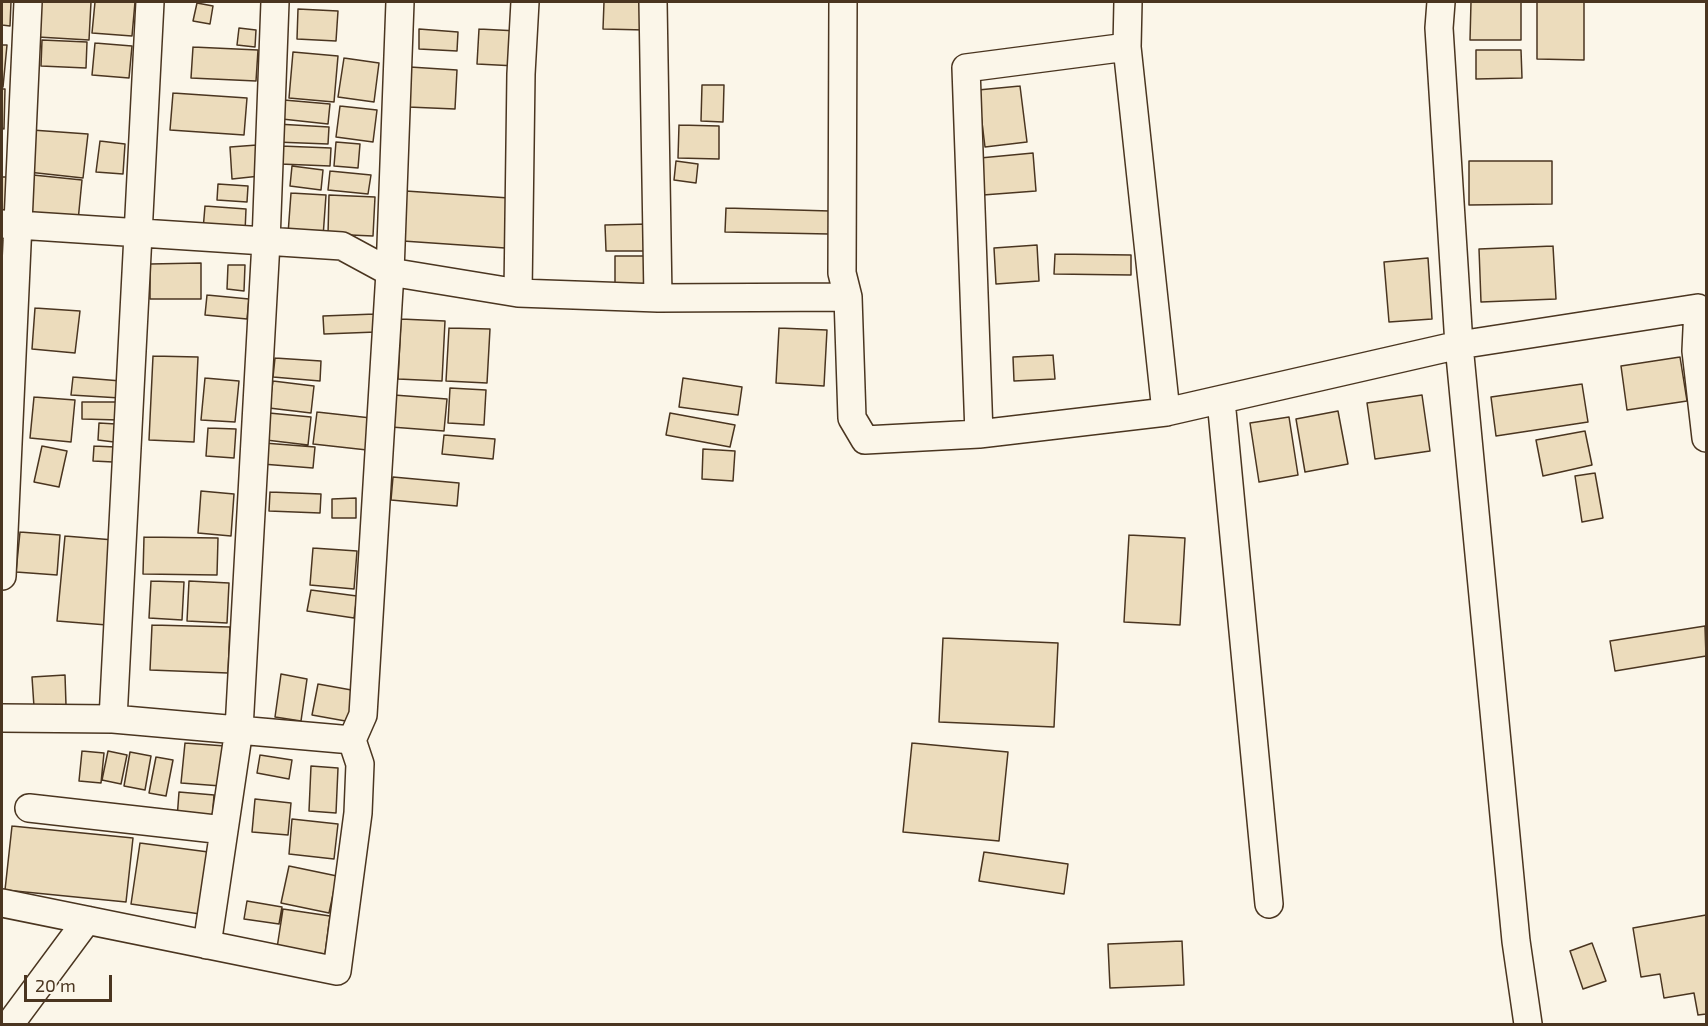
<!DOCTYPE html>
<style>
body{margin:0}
#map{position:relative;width:1708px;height:1026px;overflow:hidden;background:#fbf6e9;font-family:"Exo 2",sans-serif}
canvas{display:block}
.frame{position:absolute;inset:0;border:3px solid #4a3520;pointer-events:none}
.scale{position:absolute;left:24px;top:975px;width:88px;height:27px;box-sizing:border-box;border:3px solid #4a3520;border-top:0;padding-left:8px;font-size:18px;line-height:21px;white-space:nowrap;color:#4a3520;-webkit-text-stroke:4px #fbf6e9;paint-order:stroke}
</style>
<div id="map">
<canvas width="1708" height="1026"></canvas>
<div class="frame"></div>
<div class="scale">20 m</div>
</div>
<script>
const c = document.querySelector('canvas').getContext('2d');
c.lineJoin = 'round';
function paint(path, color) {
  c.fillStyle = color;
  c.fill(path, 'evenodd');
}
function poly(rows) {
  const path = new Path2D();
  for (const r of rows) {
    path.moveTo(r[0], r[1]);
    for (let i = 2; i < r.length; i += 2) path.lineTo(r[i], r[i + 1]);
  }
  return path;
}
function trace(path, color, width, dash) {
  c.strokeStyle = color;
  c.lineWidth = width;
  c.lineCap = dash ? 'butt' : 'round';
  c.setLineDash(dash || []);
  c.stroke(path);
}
const building = poly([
 [2,2,11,2,10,26,2,25,2,2],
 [40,2,91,2,89,40,38,37,40,2],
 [95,2,135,2,132,36,92,33,95,2],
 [604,2,646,2,645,30,603,29,604,2],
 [1471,2,1521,2,1521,40,1470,40,1471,2],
 [1537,2,1584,2,1584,60,1537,59,1537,2],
 [197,3,213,6,210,24,193,21,197,3],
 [298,9,338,11,336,41,297,39,298,9],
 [239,28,256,30,255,47,237,45,239,28],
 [419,29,458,32,457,51,419,49,419,29],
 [479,29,518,31,516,66,477,64,479,29],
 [42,40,87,42,86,68,41,66,42,40],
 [95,43,132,46,129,78,92,75,95,43],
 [2,45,7,45,3,87,2,87,2,45],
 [193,47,258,50,256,81,191,78,193,47],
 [1476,50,1521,50,1522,78,1476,79,1476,50],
 [293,52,338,56,334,102,289,98,293,52],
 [344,58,379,63,374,102,338,97,344,58],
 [410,67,457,70,455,109,408,107,410,67],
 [702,85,724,85,723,122,701,121,702,85],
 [1020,86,1027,142,985,147,978,90,1020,86],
 [2,89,5,89,4,129,2,128,2,89],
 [173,93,247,98,244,135,170,130,173,93],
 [284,100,330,104,328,124,282,119,284,100],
 [340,106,377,110,373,142,336,137,340,106],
 [277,124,329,127,328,144,276,142,277,124],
 [679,125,719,126,719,159,678,158,679,125],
 [32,130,88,134,83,178,28,172,32,130],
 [100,141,125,144,123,174,96,172,100,141],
 [336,142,360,144,358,168,334,166,336,142],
 [257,145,260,176,232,179,230,147,257,145],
 [281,146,331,148,330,166,280,164,281,146],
 [1033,153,1036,191,983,195,980,158,1033,153],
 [676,161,698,164,696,183,674,180,676,161],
 [1469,161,1552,161,1552,204,1469,205,1469,161],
 [292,166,323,170,321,190,290,186,292,166],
 [330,171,371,175,368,194,328,190,330,171],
 [33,175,82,180,78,221,29,216,33,175],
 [2,177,7,177,6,213,2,213,2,177],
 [218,184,248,186,247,202,217,200,218,184],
 [406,191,509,198,505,248,403,241,406,191],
 [291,193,326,195,323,237,288,234,291,193],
 [329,195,375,197,373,236,328,234,329,195],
 [205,206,246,209,245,232,203,230,205,206],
 [726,208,830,211,829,234,725,232,726,208],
 [649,224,649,251,606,251,605,225,649,224],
 [1037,245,1039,281,996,284,994,248,1037,245],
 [1553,246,1556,299,1481,302,1479,249,1553,246],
 [1055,254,1131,255,1131,275,1054,274,1055,254],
 [615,256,651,256,652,289,615,290,615,256],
 [1428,258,1432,319,1389,322,1384,262,1428,258],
 [201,263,201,299,150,299,150,264,201,263],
 [228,265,245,265,244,291,227,289,228,265],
 [207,295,249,299,247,319,205,315,207,295],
 [35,308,80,311,75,353,32,349,35,308],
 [375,314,376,332,324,334,323,316,375,314],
 [401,319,445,321,442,381,398,379,401,319],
 [449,328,490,329,487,383,446,381,449,328],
 [779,328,827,330,824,386,776,383,779,328],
 [1053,355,1055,379,1014,381,1013,357,1053,355],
 [153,356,198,357,194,442,149,440,153,356],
 [1680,357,1687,401,1627,410,1621,366,1680,357],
 [275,358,321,361,320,381,273,377,275,358],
 [73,377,121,381,120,398,71,395,73,377],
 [205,378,239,381,235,422,201,420,205,378],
 [683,378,742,387,738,415,679,407,683,378],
 [273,381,314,386,311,413,269,408,273,381],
 [1582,384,1588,422,1496,436,1491,397,1582,384],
 [450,388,486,390,484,425,448,423,450,388],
 [394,395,447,399,444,431,391,427,394,395],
 [1422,395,1430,451,1375,459,1367,403,1422,395],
 [34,397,75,400,71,442,30,438,34,397],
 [82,402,119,402,119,420,82,419,82,402],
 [1338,411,1348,464,1305,472,1296,419,1338,411],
 [317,412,371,418,367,450,313,444,317,412],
 [269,413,311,417,308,445,266,440,269,413],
 [670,413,735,425,730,447,666,435,670,413],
 [1289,417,1298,475,1259,482,1250,423,1289,417],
 [99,423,116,424,114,442,98,440,99,423],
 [208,428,236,429,234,458,206,456,208,428],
 [1585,431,1592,465,1543,476,1536,440,1585,431],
 [444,435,495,439,493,459,442,454,444,435],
 [264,443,315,447,313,468,262,464,264,443],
 [42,446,67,451,59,487,34,482,42,446],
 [94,446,115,447,113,462,93,461,94,446],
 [703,449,735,451,733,481,702,479,703,449],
 [1595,473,1603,518,1582,522,1575,476,1595,473],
 [393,477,459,483,457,506,391,500,393,477],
 [201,491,234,494,231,536,198,533,201,491],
 [270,492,321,494,320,513,269,511,270,492],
 [356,498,356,518,332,518,332,499,356,498],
 [20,532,60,535,57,575,16,572,20,532],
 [1129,535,1185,538,1180,625,1124,622,1129,535],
 [65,536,114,540,107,625,57,621,65,536],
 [144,537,218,538,217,575,143,574,144,537],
 [313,548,357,551,354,589,310,585,313,548],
 [151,581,184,582,182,620,149,618,151,581],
 [189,581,229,583,227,623,187,621,189,581],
 [311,590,357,596,354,618,307,611,311,590],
 [152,625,230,627,228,673,150,670,152,625],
 [1705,626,1706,656,1615,671,1610,641,1705,626],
 [943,638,1058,643,1054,727,939,722,943,638],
 [281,674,307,679,301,721,275,717,281,674],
 [65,675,66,705,34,707,32,677,65,675],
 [318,684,357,691,351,722,312,715,318,684],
 [185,743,225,746,221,786,181,783,185,743],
 [912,743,1008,752,999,841,903,832,912,743],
 [82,751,104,753,101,783,79,781,82,751],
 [108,751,127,755,121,784,102,780,108,751],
 [130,752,151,756,145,790,124,786,130,752],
 [260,755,292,760,289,779,257,773,260,755],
 [156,757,173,760,166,796,149,793,156,757],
 [311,766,338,768,336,813,309,811,311,766],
 [179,792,214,795,212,821,177,819,179,792],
 [255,799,291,803,288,835,252,832,255,799],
 [292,819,338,824,334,859,289,854,292,819],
 [12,826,133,838,126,902,5,890,12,826],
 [140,843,216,853,207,915,131,904,140,843],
 [984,852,1068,864,1064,894,979,881,984,852],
 [289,866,337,876,329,913,281,903,289,866],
 [247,901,282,907,279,924,244,919,247,901],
 [283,909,330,916,325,954,277,948,283,909],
 [1706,915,1706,1014,1698,1015,1694,993,1664,998,1660,974,1641,977,1633,928,1706,915],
 [1182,941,1184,985,1110,988,1108,944,1182,941],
 [1592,943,1606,981,1583,989,1570,951,1592,943]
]);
const minor = poly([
 [653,2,658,298],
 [843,2,842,273,848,297,852,418,865,440,979,434,1166,412,1459,345,1698,308,1696,351,1706,438],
 [1128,2,1127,47,1166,412],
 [1441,2,1439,28,1459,345,1516,941,1528,1024],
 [2,224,342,246,390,272,518,293,658,298,848,297],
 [518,293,521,74,525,2],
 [1221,400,1269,904],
 [979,434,966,68,1127,47],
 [2,576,28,2],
 [2,718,113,719,352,740],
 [113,719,150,2],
 [29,808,224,830],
 [2,903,337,971,358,813,360,764,352,740,363,715,390,272,400,2],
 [207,945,239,729,266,242,275,2],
 [10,1024,87,920]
]);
paint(building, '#ecdcbc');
trace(building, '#4a3520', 1.5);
trace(minor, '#4a3520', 30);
trace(minor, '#fbf6e9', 27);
</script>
